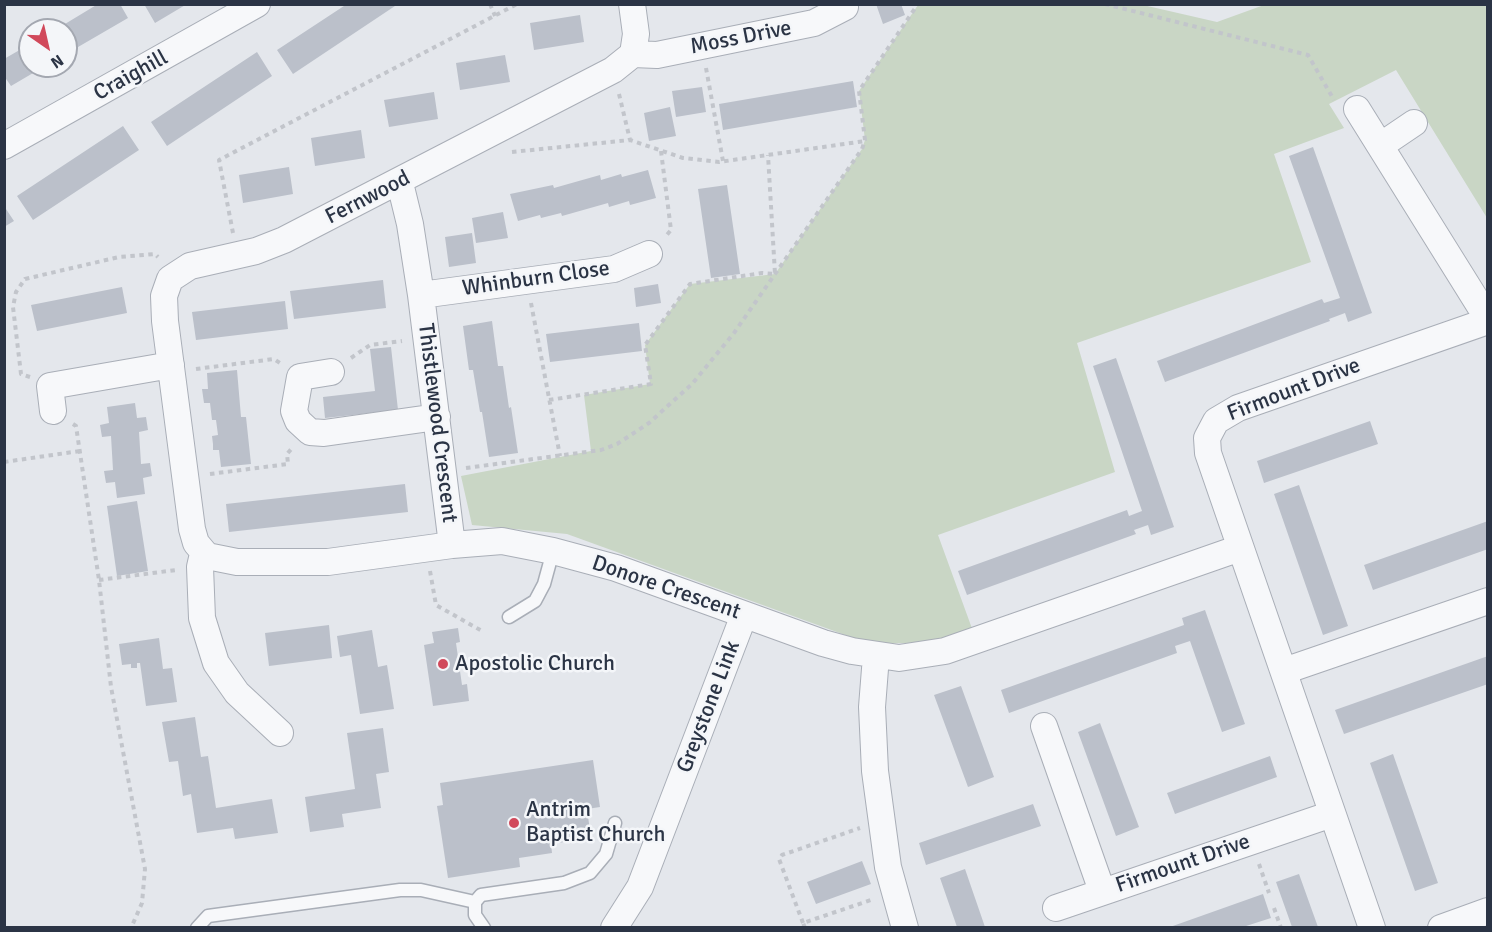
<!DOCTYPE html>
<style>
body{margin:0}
#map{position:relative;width:1492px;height:932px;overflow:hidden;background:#e4e7ec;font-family:Signika,sans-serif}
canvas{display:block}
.frame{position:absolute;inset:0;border:6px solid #2b3445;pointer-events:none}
.north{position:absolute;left:18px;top:18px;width:60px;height:60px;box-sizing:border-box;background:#f4f6f9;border:2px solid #a4a8b1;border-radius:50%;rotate:146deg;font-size:16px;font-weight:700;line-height:24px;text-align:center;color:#2b3445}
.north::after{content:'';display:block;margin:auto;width:21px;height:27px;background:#d1495b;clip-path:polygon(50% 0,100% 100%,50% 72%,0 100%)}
</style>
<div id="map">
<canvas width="1492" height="932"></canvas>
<div class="frame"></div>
<div class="north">N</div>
</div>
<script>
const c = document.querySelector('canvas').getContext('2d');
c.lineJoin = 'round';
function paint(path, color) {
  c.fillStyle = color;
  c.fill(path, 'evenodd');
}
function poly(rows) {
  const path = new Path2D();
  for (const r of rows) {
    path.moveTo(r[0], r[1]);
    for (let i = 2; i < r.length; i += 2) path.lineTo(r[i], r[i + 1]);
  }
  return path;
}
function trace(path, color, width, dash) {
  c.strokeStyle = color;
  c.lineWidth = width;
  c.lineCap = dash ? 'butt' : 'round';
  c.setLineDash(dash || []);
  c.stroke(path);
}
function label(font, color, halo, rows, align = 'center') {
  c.font = font + ' Signika,sans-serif';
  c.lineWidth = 5;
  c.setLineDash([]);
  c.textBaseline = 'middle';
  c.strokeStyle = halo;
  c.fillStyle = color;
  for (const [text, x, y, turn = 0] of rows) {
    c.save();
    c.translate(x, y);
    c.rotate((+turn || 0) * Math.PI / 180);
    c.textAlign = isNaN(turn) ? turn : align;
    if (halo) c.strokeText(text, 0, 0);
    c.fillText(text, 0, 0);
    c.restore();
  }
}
const green = poly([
 [918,5,1143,5,1217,22,1264,5,1487,5,1487,218,1396,70,1329,104,1344,128,1274,154,1311,262,1077,343,1115,472,938,535,974,634,941,642,870,644,567,534,472,525,461,476,591,451,584,395,650,384,645,345,690,284,775,274,862,149,865,140,859,91]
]);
const building = poly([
 [98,4,120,4,128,18,66,54,66,30,55,30],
 [144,4,187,4,155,23],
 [347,4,398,4,293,74,277,50],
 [876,4,901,4,905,15,883,24],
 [580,15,584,42,534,50,530,23],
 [30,44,30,66,45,66,11,86,4,76,4,59],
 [257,52,272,76,167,146,151,122],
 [505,55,510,82,460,90,456,63],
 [853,81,857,107,723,130,719,104],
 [702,87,706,112,676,117,672,91],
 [434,92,438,119,389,127,384,100],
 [670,107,676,136,649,141,644,113],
 [123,126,139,150,33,220,17,196],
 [361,130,365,158,315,166,311,138],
 [1313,147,1372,313,1348,322,1345,313,1329,319,1330,321,1165,382,1157,361,1322,299,1324,303,1340,298,1289,156],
 [289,167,293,194,243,203,239,175],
 [648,170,656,198,630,205,629,201,609,207,608,203,562,216,561,213,541,218,540,215,518,221,510,194,553,185,554,188,600,175,601,180,621,174,622,177],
 [727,185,740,274,711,278,698,189],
 [4,206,14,221,4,227],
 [503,212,508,238,476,243,472,218],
 [472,233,476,263,449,267,445,237],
 [383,280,386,308,294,319,290,291],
 [658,284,661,303,636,307,634,288],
 [122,287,127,313,37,331,31,305],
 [285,301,288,329,196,340,192,312],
 [492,321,498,366,503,366,509,408,511,407,518,453,489,457,482,412,480,412,473,370,469,370,463,326],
 [639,323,642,351,550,362,546,334],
 [391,347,398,410,325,418,323,397,375,391,370,349],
 [1116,358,1174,527,1151,535,1148,525,1134,530,1136,534,967,595,958,571,1127,510,1129,516,1142,511,1093,366],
 [237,370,241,417,246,417,251,464,221,467,219,450,213,450,213,444,212,436,218,435,216,420,212,420,210,403,204,403,202,389,208,389,207,373],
 [135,403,137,418,146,417,148,430,139,432,141,464,150,463,152,476,143,478,145,494,117,498,115,482,106,483,104,471,113,470,111,436,102,437,100,425,109,423,107,407],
 [1370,421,1378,444,1264,483,1257,461],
 [405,484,408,512,229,532,226,504],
 [1299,485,1348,626,1323,635,1274,494],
 [137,501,148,571,117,576,107,506],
 [1488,521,1488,549,1373,590,1364,565],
 [1205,610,1245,724,1222,732,1190,641,1175,646,1177,653,1009,713,1001,690,1184,625,1182,618],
 [329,625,332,658,269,666,265,633],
 [458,628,460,642,456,643,462,685,467,684,469,701,433,706,424,645,434,643,432,632],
 [372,630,378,667,387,665,394,709,360,714,351,655,340,657,337,636],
 [159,638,163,669,172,668,177,702,146,706,140,663,137,663,137,668,131,668,131,664,122,665,119,644],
 [1488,656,1488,684,1344,734,1335,710],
 [961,686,994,777,968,787,934,695],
 [195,717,201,757,208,756,216,808,272,799,278,833,235,839,233,828,197,833,191,794,183,796,178,761,169,762,162,722],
 [1100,723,1139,827,1116,836,1078,732],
 [383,728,389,772,376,774,381,808,342,814,344,827,310,832,305,797,355,789,347,733],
 [1393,754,1438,883,1415,891,1370,763],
 [1270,756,1277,777,1175,814,1167,793],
 [593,760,600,807,587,809,591,838,551,844,552,853,519,858,520,867,448,878,437,806,443,805,440,783],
 [1033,804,1041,826,926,865,919,843],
 [862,861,871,884,816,904,807,882],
 [965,869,985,927,957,927,940,878],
 [1299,874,1309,902,1318,927,1292,927,1276,882],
 [1263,894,1271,918,1243,927,1170,927]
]);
const path = poly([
 [490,4,495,16],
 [1105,4,1308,55,1334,100],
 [706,68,723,161],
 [619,94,630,140],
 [661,151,671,230,665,237],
 [512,152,630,140,683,158,719,162,865,141],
 [233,233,219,160,517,4],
 [531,303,560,456],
 [351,358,370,345,402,341],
 [196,369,274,359,280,363],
 [30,377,21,374,13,307,16,292,25,279,119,257,155,254,158,257],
 [549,400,651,384,645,345,690,284,762,273,775,274,768,155],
 [73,424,76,426,99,580,111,687,145,869,142,903,131,928],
 [4,462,80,451],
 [466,468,601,450,617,444,649,423,692,384,734,333,862,149,865,140,859,91,918,4],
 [210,474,288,464,287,454,293,447],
 [430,571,436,605,482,631],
 [99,580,176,570],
 [1259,864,1269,893],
 [1274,908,1281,928],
 [803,923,779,859,782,855,860,828],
 [805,928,803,923,871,900]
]);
const service = poly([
 [509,617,535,601,544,584,553,551],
 [197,928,208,916,400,890,421,890,475,902],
 [484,928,475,915,475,902,481,895,564,883,590,873,606,854,615,823]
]);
const minor = poly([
 [632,4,636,34,633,54],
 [633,54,657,55,814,23,845,7],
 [1357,109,1488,319],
 [4,146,257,4],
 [1380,146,1414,123],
 [400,183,410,224,421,295,452,545,328,562,237,562,207,556,196,543,192,529,165,321,164,296,170,279,190,266,256,251,284,240,613,70,633,54],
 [421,295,614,269,649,254],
 [331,372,300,377,294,411,298,421,310,432,324,433,437,417],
 [53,411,50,386,171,365],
 [452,545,502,541,553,551,616,568,823,643,852,651,899,658,945,651,1240,548],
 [203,554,200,567,202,618,216,663,237,693,280,733],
 [876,656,872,707,875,771,888,867,905,928],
 [1284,671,1488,601],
 [1044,726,1102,891],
 [1056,908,1332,814],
 [614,928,640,887,744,615],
 [1372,928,1208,453,1207,438,1216,421,1238,408,1488,321],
 [1441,928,1488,911]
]);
const markers = [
 [443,664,6,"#d1495b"],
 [514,823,6,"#d1495b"]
];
const streetNames = [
 ["Moss Drive",741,38,-11],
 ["Craighill",131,76,-29],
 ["Fernwood",368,198,-27],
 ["Whinburn Close",536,279,-8],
 ["Firmount Drive",1294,390,-21],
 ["Thistlewood Crescent",437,423,83],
 ["Donore Crescent",666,588,19],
 ["Greystone Link",709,707,-69],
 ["Firmount Drive",1183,864,-19]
];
const poiNames = [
 ["Apostolic Church",455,664],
 ["Antrim",526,810],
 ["Baptist Church",526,835]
];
paint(green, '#c9d6c5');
paint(building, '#bbc0ca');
trace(service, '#a9aeb7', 15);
trace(minor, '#a9aeb7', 28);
trace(path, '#c2c5cb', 4, [4.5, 4.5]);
trace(service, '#f7f8fa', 12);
trace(minor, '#f7f8fa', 26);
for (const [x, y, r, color] of markers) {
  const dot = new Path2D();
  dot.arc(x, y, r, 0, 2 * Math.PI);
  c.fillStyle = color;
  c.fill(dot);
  trace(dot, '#f4f6f9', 2);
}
label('22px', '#2b3445', '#f4f6f9', streetNames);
label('22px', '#2b3445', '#f4f6f9', poiNames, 'left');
</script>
